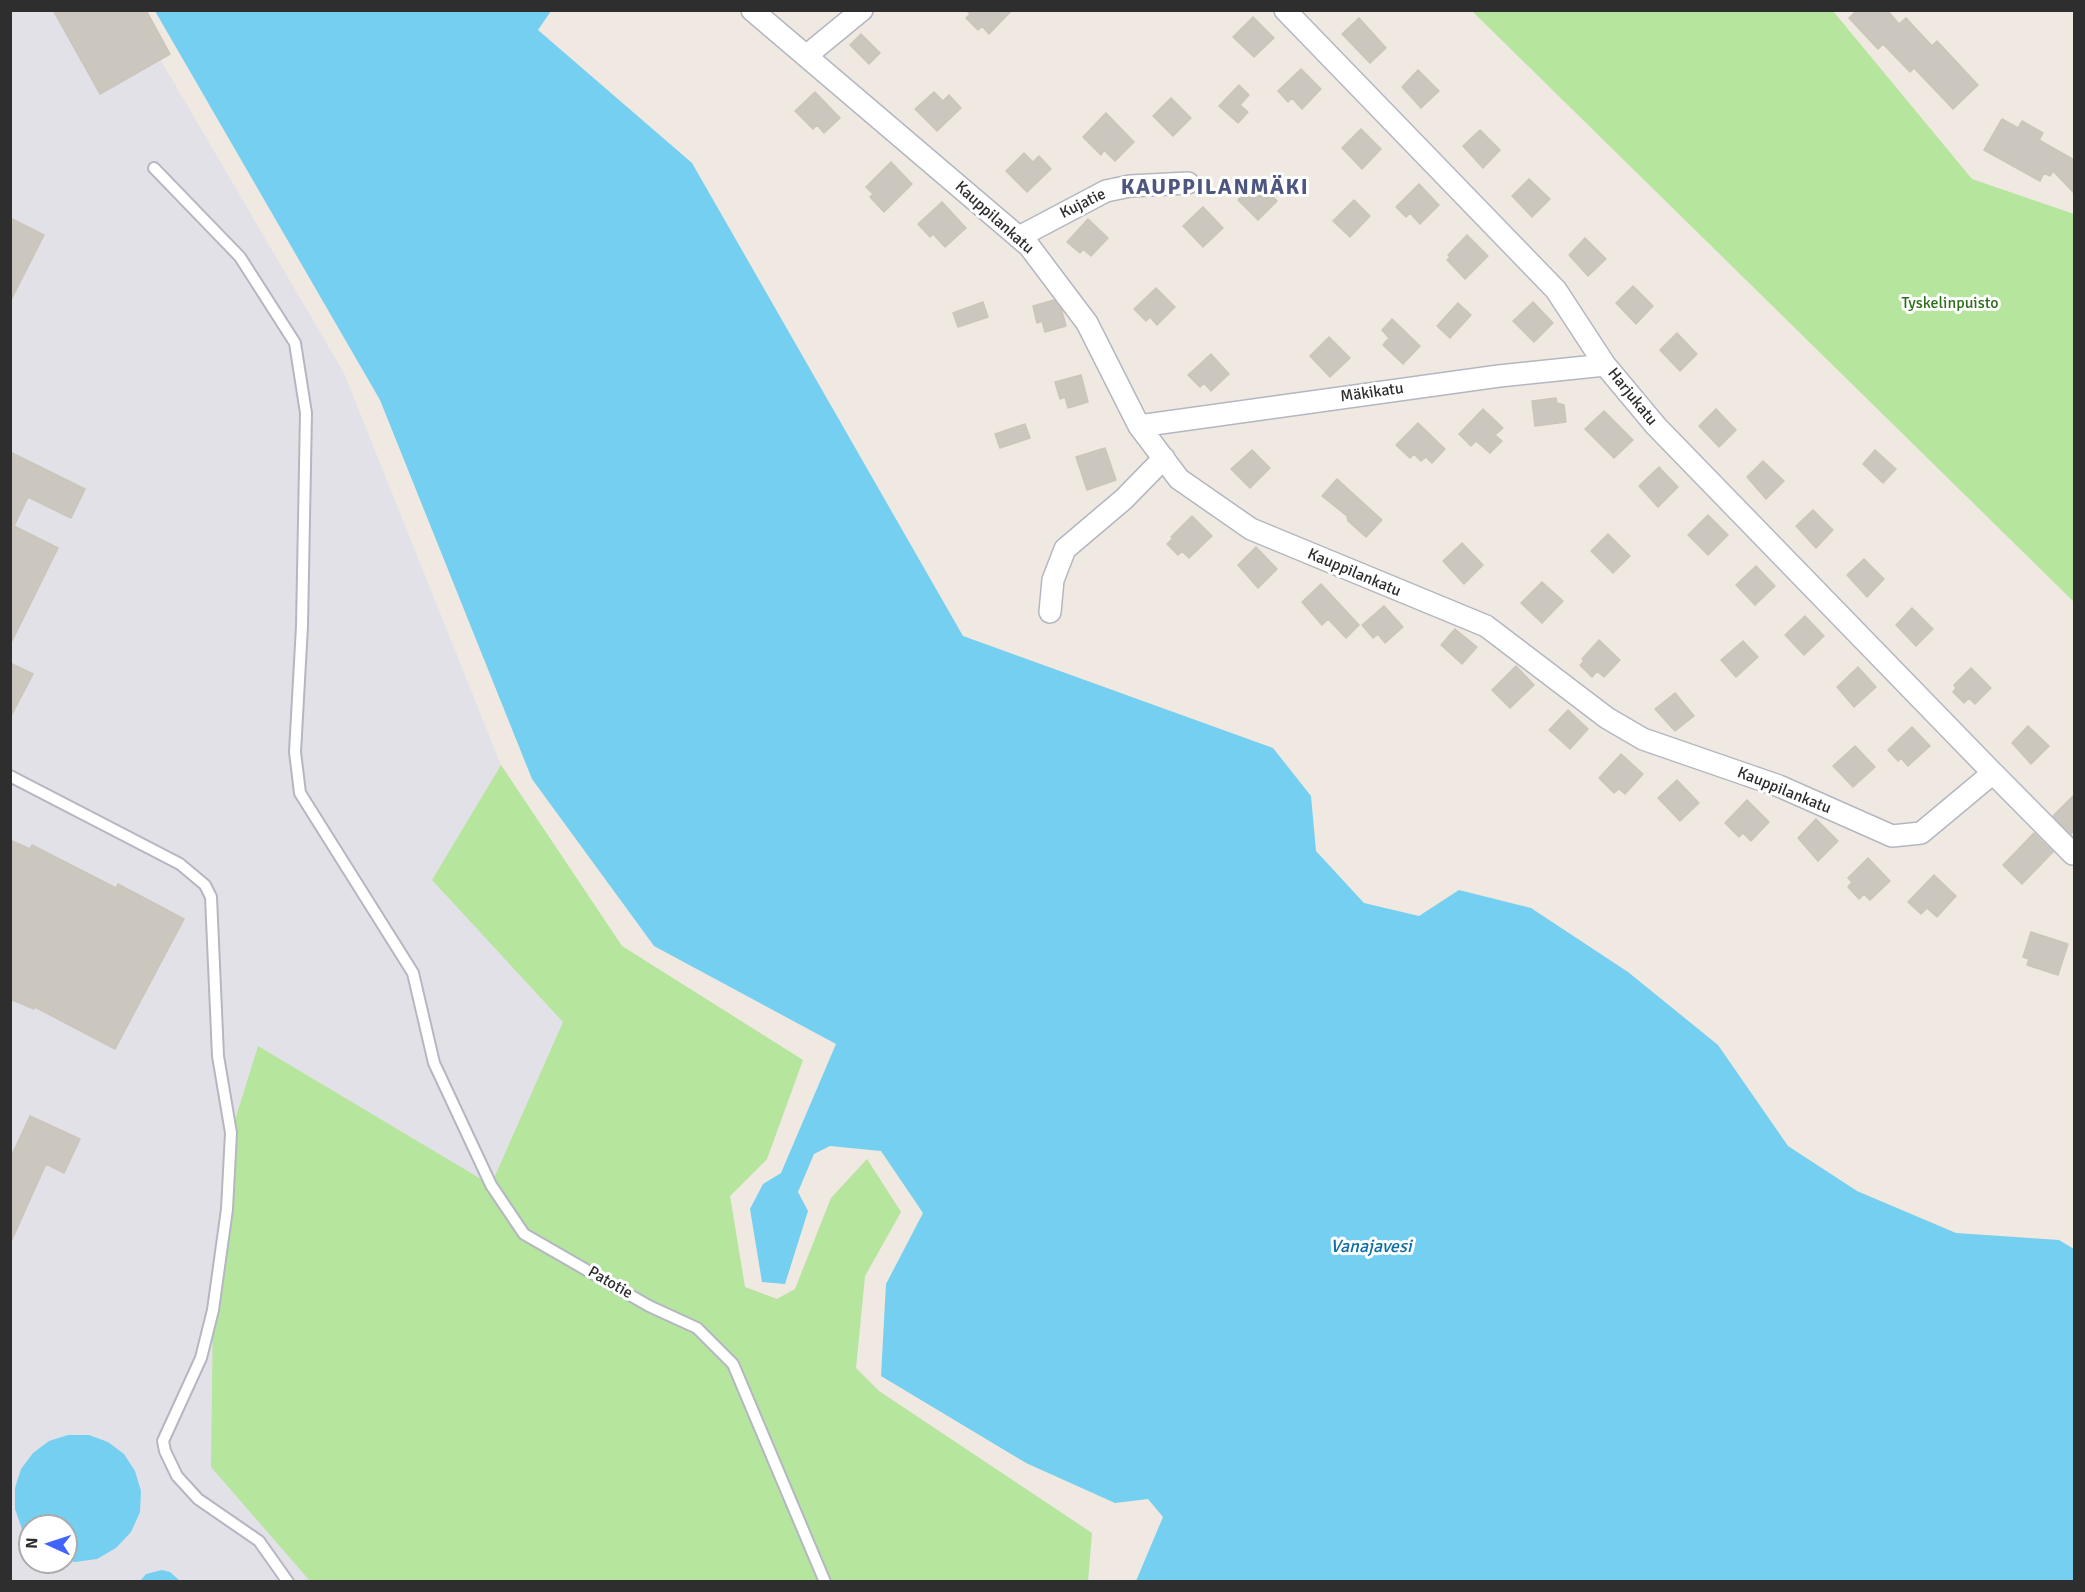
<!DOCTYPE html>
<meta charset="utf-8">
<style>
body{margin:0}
#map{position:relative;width:2085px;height:1592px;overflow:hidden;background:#efe9e1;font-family:Signika,sans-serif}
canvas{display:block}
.frame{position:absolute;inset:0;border:12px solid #2e2e2e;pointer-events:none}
.north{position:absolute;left:18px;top:1514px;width:60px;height:60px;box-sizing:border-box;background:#fff;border:2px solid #ababab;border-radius:50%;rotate:273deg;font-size:16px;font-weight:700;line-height:24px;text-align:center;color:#2e2e2e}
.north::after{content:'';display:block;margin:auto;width:21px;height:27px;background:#4264fb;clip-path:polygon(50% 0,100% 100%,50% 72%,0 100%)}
</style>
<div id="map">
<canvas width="2085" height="1592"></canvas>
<div class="frame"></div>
<div class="north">N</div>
</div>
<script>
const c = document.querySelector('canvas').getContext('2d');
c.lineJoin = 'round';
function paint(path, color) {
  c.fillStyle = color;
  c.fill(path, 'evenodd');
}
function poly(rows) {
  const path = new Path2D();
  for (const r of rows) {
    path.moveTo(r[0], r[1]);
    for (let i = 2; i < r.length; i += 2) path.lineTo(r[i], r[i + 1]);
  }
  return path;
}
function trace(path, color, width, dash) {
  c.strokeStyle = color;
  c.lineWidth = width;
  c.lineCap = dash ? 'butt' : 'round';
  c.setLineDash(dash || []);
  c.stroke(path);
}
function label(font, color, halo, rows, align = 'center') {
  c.font = font + ' Signika,sans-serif';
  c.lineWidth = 6;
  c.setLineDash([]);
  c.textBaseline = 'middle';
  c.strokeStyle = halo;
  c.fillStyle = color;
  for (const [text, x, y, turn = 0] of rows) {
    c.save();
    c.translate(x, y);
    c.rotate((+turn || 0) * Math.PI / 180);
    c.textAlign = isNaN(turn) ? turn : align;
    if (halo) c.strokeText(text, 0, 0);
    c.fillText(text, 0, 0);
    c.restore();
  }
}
const industrial = poly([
 [11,11,132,11,344,373,501,765,622,946,803,1060,767,1159,730,1196,745,1287,777,1299,795,1289,831,1198,867,1159,901,1212,865,1276,856,1368,879,1391,1092,1533,1088,1582,11,1582],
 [30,1526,66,1526,66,1562,30,1562]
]);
const green = poly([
 [1472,11,1833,11,1972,179,2074,214,2074,602],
 [501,765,622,946,803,1060,767,1159,730,1196,745,1287,777,1299,795,1289,831,1198,867,1159,901,1212,865,1276,856,1368,879,1391,1092,1533,1088,1581,310,1581,211,1467,213,1310,231,1133,258,1046,491,1185,563,1022,432,880]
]);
const water = poly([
 [155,11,551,11,538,30,692,163,963,636,1273,748,1311,796,1316,851,1364,903,1419,916,1459,890,1531,908,1628,972,1718,1045,1788,1146,1857,1191,1956,1233,2059,1240,2074,1249,2074,1581,1136,1581,1163,1517,1148,1499,1115,1503,1026,1463,881,1376,886,1284,923,1213,881,1151,830,1146,814,1154,798,1192,808,1211,785,1284,762,1282,750,1209,763,1184,781,1173,836,1044,654,946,532,779,380,400],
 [68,1435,89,1435,108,1442,124,1454,135,1471,141,1491,140,1512,131,1532,116,1548,97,1559,75,1562,66,1560,66,1526,30,1526,30,1539,22,1529,15,1509,15,1488,21,1469,33,1453,49,1441],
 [162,1570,170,1572,180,1581,140,1581,146,1574]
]);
const building = poly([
 [53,10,146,10,170,54,100,94,53,10],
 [966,10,1012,10,989,34,982,26,978,30,966,18,970,14,966,10],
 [1857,10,1887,10,1899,24,1906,18,1932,46,1937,41,1978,85,1953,109,1914,68,1910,72,1883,44,1878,49,1849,18,1857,10],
 [1253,17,1274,38,1254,57,1233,37,1253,17],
 [1359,18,1386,48,1370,63,1342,34,1359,18],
 [861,34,880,53,869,64,850,45,861,34],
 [1301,69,1321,89,1302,109,1292,98,1288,102,1278,91,1301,69],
 [1418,70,1439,91,1421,108,1402,87,1418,70],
 [1239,85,1249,95,1240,105,1248,112,1238,123,1219,106,1239,85],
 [815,92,840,118,824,133,817,125,813,129,795,111,815,92],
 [934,92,943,101,949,95,961,108,937,131,915,109,934,92],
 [1171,98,1191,118,1173,136,1153,116,1171,98],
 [1106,113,1134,142,1115,161,1104,150,1101,155,1083,137,1106,113],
 [2002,119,2018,128,2022,121,2043,133,2039,140,2074,160,2074,193,2053,171,2050,176,2044,173,2040,181,1984,150,2002,119],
 [1361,129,1381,149,1362,169,1342,148,1361,129],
 [1480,130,1500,150,1483,168,1463,146,1480,130],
 [1024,153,1033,162,1039,156,1051,169,1027,192,1006,171,1024,153],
 [891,162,912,184,884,212,870,197,873,194,866,187,891,162],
 [1529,179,1550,199,1532,217,1512,196,1529,179],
 [1257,181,1277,201,1258,220,1238,200,1257,181],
 [1419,184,1439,205,1420,224,1410,213,1406,217,1396,207,1419,184],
 [1354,200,1370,216,1350,237,1333,221,1354,200],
 [942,202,966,228,945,247,933,234,930,237,918,224,942,202],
 [1203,207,1223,228,1203,247,1183,226,1203,207],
 [10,218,44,235,10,302,10,218],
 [1088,219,1108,238,1091,256,1083,249,1080,253,1067,242,1088,219],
 [1467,235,1488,256,1465,279,1447,260,1450,257,1448,255,1467,235],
 [1585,238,1606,259,1588,276,1569,255,1585,238],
 [1633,286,1653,306,1636,324,1616,303,1633,286],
 [1156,288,1175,307,1157,325,1150,317,1146,321,1134,309,1156,288],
 [1054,300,1062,311,1066,326,1045,332,1042,321,1037,323,1033,306,1054,300],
 [983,302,988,317,958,327,953,313,983,302],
 [1533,302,1553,323,1534,342,1513,321,1533,302],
 [1458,303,1471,315,1450,338,1437,326,1458,303],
 [1392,319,1420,346,1403,364,1383,345,1389,338,1382,330,1392,319],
 [1677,333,1697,354,1680,371,1660,350,1677,333],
 [1329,337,1350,358,1330,377,1310,356,1329,337],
 [1211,354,1229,374,1211,391,1204,383,1200,387,1188,375,1211,354],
 [1081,375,1088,402,1068,408,1065,397,1060,399,1055,382,1081,375],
 [1556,398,1557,403,1564,405,1566,422,1535,426,1532,401,1556,398],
 [1483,409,1503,428,1495,435,1502,441,1490,453,1476,441,1471,446,1459,434,1483,409],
 [1716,409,1736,430,1719,447,1699,426,1716,409],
 [1604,411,1633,440,1614,458,1585,429,1604,411],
 [1418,423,1445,449,1432,463,1426,457,1421,461,1414,454,1410,458,1396,445,1418,423],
 [1025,424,1030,438,1000,448,995,434,1025,424],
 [1105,448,1116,480,1087,490,1076,457,1105,448],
 [1252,450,1270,468,1250,488,1231,469,1252,450],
 [1875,450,1896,469,1883,483,1863,464,1875,450],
 [10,452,85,489,71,518,28,497,14,526,58,548,10,645,10,452],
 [1763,461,1784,481,1766,499,1747,477,1763,461],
 [1659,467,1678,487,1658,507,1639,486,1659,467],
 [1337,479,1382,520,1366,537,1348,521,1347,516,1322,496,1337,479],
 [1813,510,1833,530,1816,548,1796,526,1813,510],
 [1708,515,1728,535,1708,555,1688,535,1708,515],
 [1192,516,1212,536,1189,558,1182,551,1178,555,1167,544,1173,538,1171,537,1192,516],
 [1608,534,1630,556,1613,573,1591,551,1608,534],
 [1462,543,1483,565,1464,584,1443,561,1462,543],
 [1256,547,1277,569,1258,588,1238,565,1256,547],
 [1864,559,1884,579,1867,597,1847,575,1864,559],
 [1756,566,1775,586,1755,605,1736,585,1756,566],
 [1542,582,1563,601,1542,623,1521,603,1542,582],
 [1321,584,1359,625,1346,638,1328,619,1322,625,1302,602,1321,584],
 [1384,606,1403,627,1385,643,1378,634,1373,638,1362,625,1384,606],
 [1912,608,1933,629,1916,646,1896,625,1912,608],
 [1805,616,1824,636,1804,655,1785,635,1805,616],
 [1455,629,1477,647,1462,664,1441,645,1455,629],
 [1599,640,1620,660,1604,677,1597,671,1592,677,1580,665,1584,661,1582,659,1599,640],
 [1743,641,1758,657,1736,677,1721,660,1743,641],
 [10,663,33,674,10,718,10,663],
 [1516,666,1534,685,1510,708,1492,690,1516,666],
 [1858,667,1876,687,1854,707,1837,687,1858,667],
 [1971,668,1991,688,1975,704,1969,698,1964,703,1953,692,1956,688,1954,685,1971,668],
 [1675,693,1694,716,1675,731,1655,709,1675,693],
 [1568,710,1588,729,1570,749,1549,730,1568,710],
 [2028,726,2049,746,2031,764,2012,743,2028,726],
 [1912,727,1930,746,1908,766,1901,758,1898,761,1888,750,1912,727],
 [1855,746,1875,767,1853,787,1833,766,1855,746],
 [1621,754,1643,774,1625,794,1619,789,1614,793,1599,778,1621,754],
 [1677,780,1699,803,1680,821,1658,798,1677,780],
 [2074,795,2074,830,2071,834,2053,816,2074,795],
 [1747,800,1769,822,1751,841,1743,833,1739,837,1725,823,1747,800],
 [1816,819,1838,841,1818,861,1798,838,1816,819],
 [2034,833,2053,852,2022,884,2003,865,2034,833],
 [10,840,30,849,32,845,116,888,118,884,184,919,115,1049,35,1007,34,1009,10,999,10,840],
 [1868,858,1890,881,1870,900,1864,894,1859,899,1848,887,1852,882,1848,878,1868,858],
 [1934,875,1956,896,1937,917,1927,908,1921,914,1908,902,1934,875],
 [2031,932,2068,944,2058,975,2027,965,2029,959,2023,957,2031,932],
 [30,1116,80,1139,64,1173,46,1164,10,1244,10,1159,30,1116]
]);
const service = poly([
 [154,168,240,257,295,343,306,413,302,626,295,752,300,793,413,973,434,1063,491,1185,524,1234,649,1306,697,1328,733,1364,825,1582],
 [10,776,180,864,205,885,211,897,218,1056,231,1133,227,1209,213,1310,201,1358,163,1441,165,1451,177,1476,198,1499,259,1541,288,1582]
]);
const minor = poly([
 [752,10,1029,246,1087,323,1139,426,1179,479,1251,529,1486,626,1607,718,1643,739,1779,786,1892,836,1921,833,1993,773,2073,854],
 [1285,10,1556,290,1605,365,1656,426,1993,773],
 [806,56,862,10],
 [1019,237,1106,191,1130,186,1188,183],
 [1139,426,1499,376,1605,365],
 [1050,612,1053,580,1065,549,1124,499,1164,458]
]);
const streetNames = [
 ["Kujatie",1083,204,-26],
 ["Kauppilankatu",994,218,42],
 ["Mäkikatu",1372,393,-8],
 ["Harjukatu",1632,397,51],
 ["Kauppilankatu",1354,573,23],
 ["Kauppilankatu",1784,791,22],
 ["Patotie",610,1283,30]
];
const parkNames = [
 ["Tyskelinpuisto",1950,304]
];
const waterNames = [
 ["Vanajavesi",1371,1247]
];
const districtNames = [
 ["KAUPPILANMÄKI",1215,188]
];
paint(industrial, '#e3e1e8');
paint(green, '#b6e59e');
paint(water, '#75cff0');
paint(building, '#cbc7bf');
trace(building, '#cbc5ba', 1.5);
trace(service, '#b4b7c1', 14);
trace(minor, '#b4b7c1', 24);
trace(service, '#fff', 10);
trace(minor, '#fff', 21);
label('16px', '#2e2e2e', '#fff', streetNames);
label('16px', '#2c6e1b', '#fff', parkNames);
label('italic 18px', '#0d6fa3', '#fff', waterNames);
c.letterSpacing = '1.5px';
label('bold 22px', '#4d5680', '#fff', districtNames);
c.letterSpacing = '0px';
</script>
